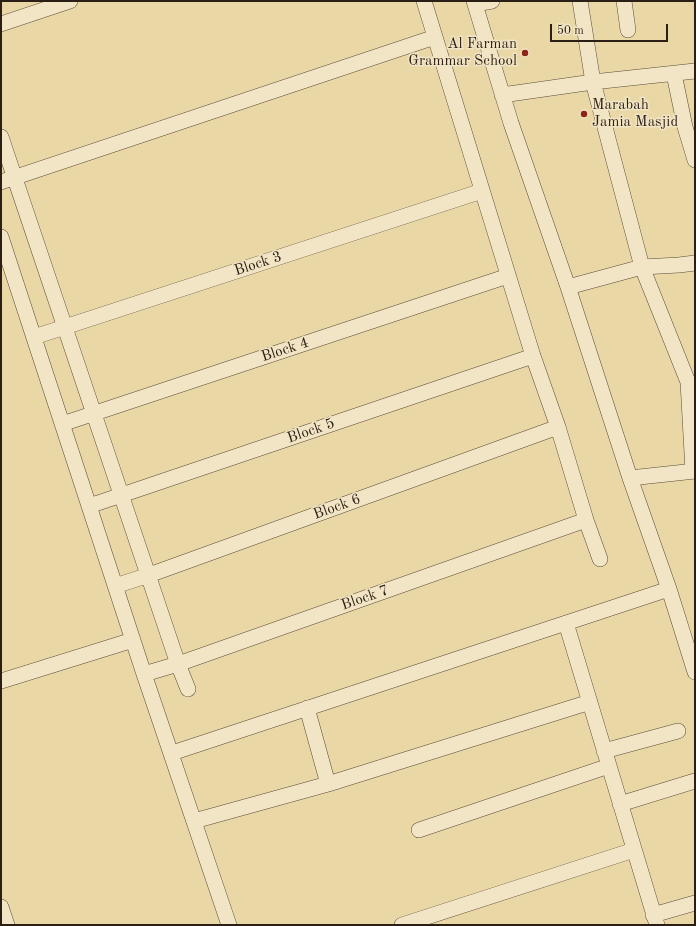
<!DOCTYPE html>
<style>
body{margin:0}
#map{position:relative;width:696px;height:926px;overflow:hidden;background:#ead7a6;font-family:"Old Standard TT",serif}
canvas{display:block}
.frame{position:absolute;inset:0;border:2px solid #2b1e14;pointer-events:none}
.scale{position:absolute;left:550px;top:24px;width:118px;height:18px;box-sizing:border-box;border:2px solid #2b1e14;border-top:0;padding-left:5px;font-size:12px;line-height:14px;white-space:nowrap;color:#2b1e14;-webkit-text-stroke:3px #f1e5c5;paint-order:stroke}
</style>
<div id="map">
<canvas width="696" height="926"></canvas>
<div class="frame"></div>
<div class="scale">50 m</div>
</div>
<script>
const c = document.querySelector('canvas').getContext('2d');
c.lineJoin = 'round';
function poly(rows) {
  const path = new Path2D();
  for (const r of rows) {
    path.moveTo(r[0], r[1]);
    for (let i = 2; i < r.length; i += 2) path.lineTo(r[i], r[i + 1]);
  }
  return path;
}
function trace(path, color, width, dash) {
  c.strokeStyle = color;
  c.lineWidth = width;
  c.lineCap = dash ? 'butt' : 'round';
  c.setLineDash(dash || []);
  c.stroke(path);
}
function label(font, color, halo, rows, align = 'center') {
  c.font = font + ' "Old Standard TT",serif';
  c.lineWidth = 3;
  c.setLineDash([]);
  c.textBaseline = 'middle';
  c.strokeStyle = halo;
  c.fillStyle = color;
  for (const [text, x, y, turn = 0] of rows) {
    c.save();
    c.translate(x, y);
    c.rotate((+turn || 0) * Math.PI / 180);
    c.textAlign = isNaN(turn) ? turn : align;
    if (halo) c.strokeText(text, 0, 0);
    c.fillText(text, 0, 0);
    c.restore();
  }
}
const minor = poly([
 [424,1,533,356,558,427,586,520,600,559],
 [474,1,511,123,568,287,630,478,669,589,695,672],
 [580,1,593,82,642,267,688,382,693,471],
 [624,1,628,30],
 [475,4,492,1],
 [1,24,70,1],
 [674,74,685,127,695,160],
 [502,95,593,82,695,71],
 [1,137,178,664,188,689],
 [1,182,435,37],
 [1,237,144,674,229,925],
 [568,287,642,267,679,265,695,263],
 [34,337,482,191],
 [62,424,508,276],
 [630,478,695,471],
 [89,506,533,356],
 [115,586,149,575,558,427],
 [566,623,657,925],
 [144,674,178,664,586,520],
 [1,681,133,640],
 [307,708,328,784],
 [604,751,678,731],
 [172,753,669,589],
 [620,804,695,781],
 [194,821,328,784,590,702],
 [419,830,609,766],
 [1,907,7,925],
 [653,915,695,903],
 [402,925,634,850]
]);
const markers = [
 [525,53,4,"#8f2418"],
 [584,114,4,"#8f2418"]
];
const poiNames = [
 ["Al Farman",517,44],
 ["Grammar School",517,61],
 ["Marabah",592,105,"left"],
 ["Jamia Masjid",592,122,"left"]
];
const streetNames = [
 ["Block 3",258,264,-18],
 ["Block 4",285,350,-18],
 ["Block 5",311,431,-19],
 ["Block 6",337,507,-20],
 ["Block 7",365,598,-19]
];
trace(minor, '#5b4c38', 16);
trace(minor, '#f1e5c5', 15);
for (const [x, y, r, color] of markers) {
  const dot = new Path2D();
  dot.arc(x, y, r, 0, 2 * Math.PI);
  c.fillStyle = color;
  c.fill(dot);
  trace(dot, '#f1e5c5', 1.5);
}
label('15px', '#2b1e14', '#f1e5c5', poiNames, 'right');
label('15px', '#2b1e14', '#f1e5c5', streetNames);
</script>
